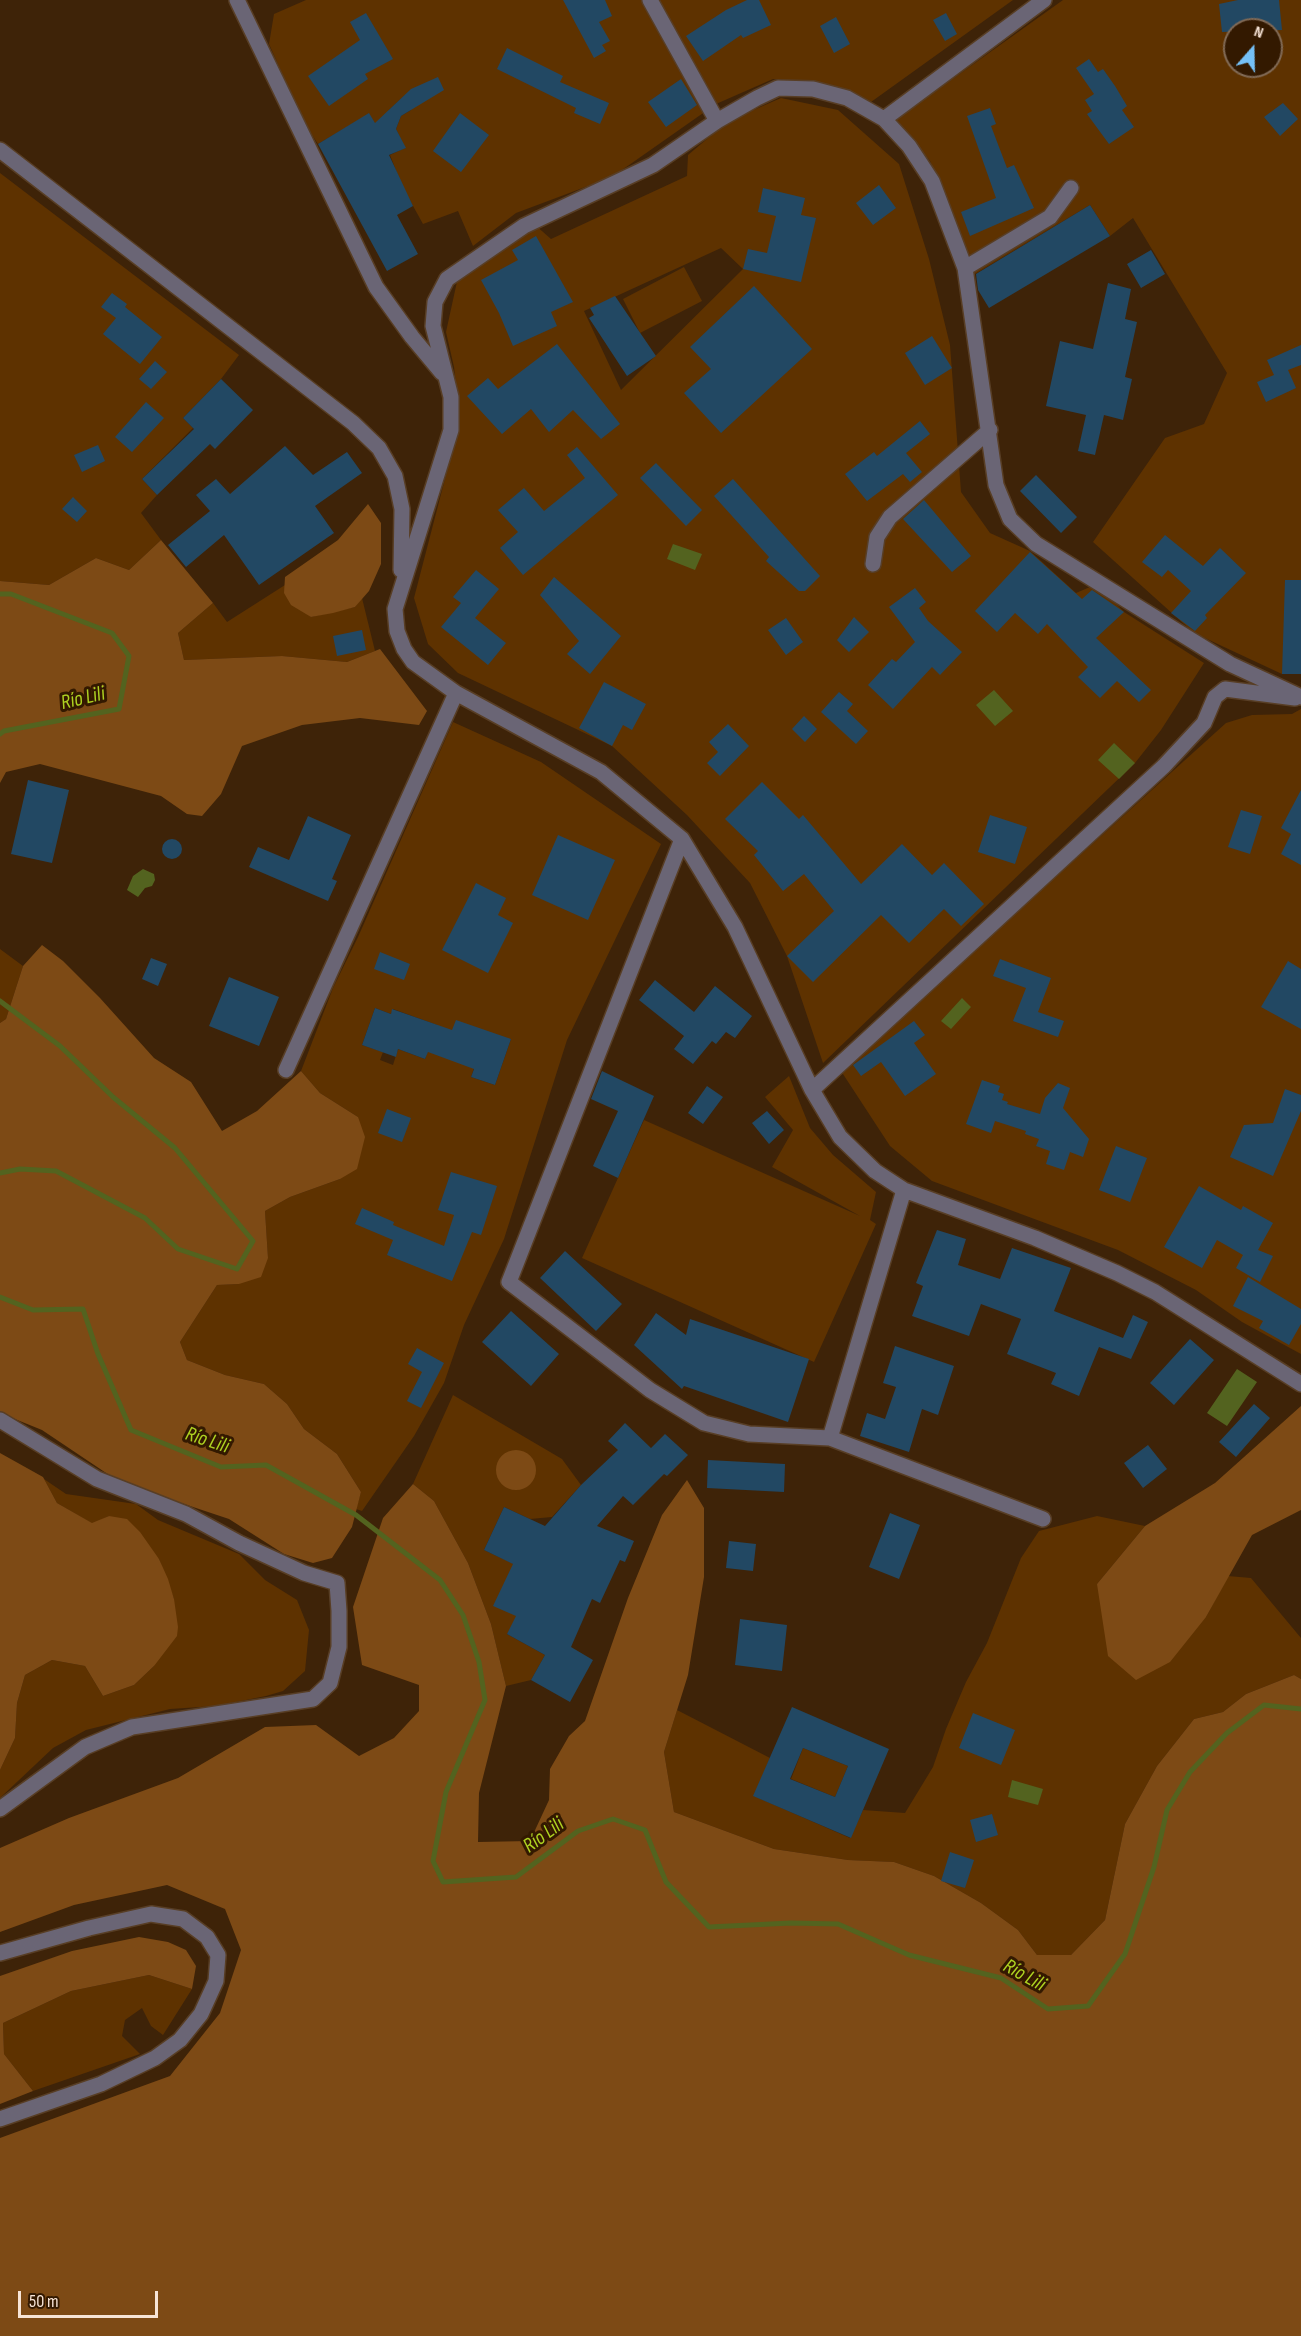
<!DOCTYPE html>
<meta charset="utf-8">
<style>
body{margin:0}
#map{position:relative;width:1301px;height:2336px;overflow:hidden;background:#3e2308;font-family:"Sofia Sans Condensed",sans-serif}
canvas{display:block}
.north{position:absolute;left:1223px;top:18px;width:60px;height:60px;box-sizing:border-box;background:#331900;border:2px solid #816a56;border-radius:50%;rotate:20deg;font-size:16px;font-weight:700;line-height:24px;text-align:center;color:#f7e4d6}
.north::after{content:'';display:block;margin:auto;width:21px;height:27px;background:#75c0f6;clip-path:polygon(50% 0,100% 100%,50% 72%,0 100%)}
.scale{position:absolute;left:18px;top:2291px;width:140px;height:27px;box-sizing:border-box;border:3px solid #f7e4d6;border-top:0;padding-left:8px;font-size:18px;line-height:21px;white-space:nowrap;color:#f7e4d6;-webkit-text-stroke:4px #331900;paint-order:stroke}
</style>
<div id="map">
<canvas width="1301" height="2336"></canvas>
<div class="north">N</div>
<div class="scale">50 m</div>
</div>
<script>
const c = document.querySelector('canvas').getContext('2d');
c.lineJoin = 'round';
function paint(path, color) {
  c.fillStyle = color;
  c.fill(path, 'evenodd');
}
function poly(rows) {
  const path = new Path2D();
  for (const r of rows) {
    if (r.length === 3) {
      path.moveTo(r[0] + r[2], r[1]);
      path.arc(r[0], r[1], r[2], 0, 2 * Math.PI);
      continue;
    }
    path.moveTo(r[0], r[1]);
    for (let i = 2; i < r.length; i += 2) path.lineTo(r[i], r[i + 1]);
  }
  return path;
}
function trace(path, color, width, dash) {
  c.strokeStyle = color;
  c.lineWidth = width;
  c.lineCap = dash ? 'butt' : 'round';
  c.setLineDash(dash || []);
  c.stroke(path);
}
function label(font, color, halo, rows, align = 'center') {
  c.font = font + ' "Sofia Sans Condensed",sans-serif';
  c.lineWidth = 6;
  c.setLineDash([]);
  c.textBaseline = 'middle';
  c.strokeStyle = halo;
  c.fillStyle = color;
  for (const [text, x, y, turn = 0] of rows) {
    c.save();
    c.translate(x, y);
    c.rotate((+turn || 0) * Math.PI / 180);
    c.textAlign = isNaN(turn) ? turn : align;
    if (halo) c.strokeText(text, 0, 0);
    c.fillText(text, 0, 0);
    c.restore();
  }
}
const green = poly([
 [306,0,1013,0,871,102,825,84,773,79,716,104,612,177,516,213,473,246,458,211,423,224,402,186,390,155,405,148,396,129,401,116,411,110,405,95,389,110,380,132,369,114,318,144,304,123,269,44,274,14],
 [1063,0,1301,0,1301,674,1282,674,1194,633,1093,542,1165,438,1204,424,1227,373,1133,218,1110,236,1090,205,970,277,948,204,930,161,895,120],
 [1235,30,1271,30,1271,66,1235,66],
 [781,98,838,110,899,164,929,259,950,345,961,492,990,533,1030,551,1076,593,1097,584,1124,612,1204,663,1161,730,1135,763,823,1063,787,956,750,883,687,815,612,746,458,673,428,644,414,598,460,421,454,367,446,332,458,277,534,224,551,239,687,176,688,155,728,121],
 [721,248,743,269,621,390,584,311],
 [0,173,239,355,221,379,183,418,193,428,142,479,157,495,141,513,161,540,129,570,96,558,49,585,0,581],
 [684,267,702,301,640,333,623,299],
 [285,585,285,593,311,617,355,607,362,598,375,651,347,662,282,656,184,660,178,633,213,603,227,622],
 [1301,709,1301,1354,1242,1322,1196,1290,1118,1250,932,1181,890,1146,841,1071,1226,723,1252,715,1292,714],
 [453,722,541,762,661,844,567,1040,504,1239,464,1325,444,1383,414,1436,362,1511,356,1509,361,1492,337,1454,304,1429,287,1404,264,1384,225,1375,187,1360,180,1342,217,1285,239,1284,268,1258,265,1211,290,1197,340,1179,358,1117,320,1093,301,1071,333,988,358,937],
 [375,1008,391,1014,393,1009,437,1025,425,1059,398,1049,393,1065,380,1060,383,1052,362,1045],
 [511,1039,495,1085,471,1077,478,1056],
 [0,949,23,966,6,1019,0,1023],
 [789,1076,810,1128,833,1155,876,1192,870,1220,876,1224,814,1362,582,1258,644,1120,860,1216,772,1167,793,1130,765,1097],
 [453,1395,562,1459,581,1485,552,1517,530,1519,504,1507,484,1550,555,1583,507,1634,545,1655,531,1680,506,1686,491,1624,468,1563,434,1501,413,1484],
 [44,1479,66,1494,136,1504,158,1520,239,1554,265,1580,297,1600,309,1630,305,1671,283,1691,266,1696,216,1706,170,1709,86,1730,53,1748,0,1798,0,1770,15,1738,17,1703,25,1675,52,1660,85,1666,103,1696,134,1685,154,1666,174,1599,159,1559,109,1516,93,1524,57,1503],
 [1097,1516,1145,1526,1097,1584,1206,1617,1228,1576,1251,1578,1301,1638,1301,1679,1294,1675,1246,1694,1223,1712,1194,1719,1157,1766,1125,1824,1105,1920,1071,1955,1037,1955,1018,1930,981,1903,934,1876,894,1862,848,1860,774,1849,674,1812,664,1752,677,1710,770,1758,754,1796,850,1838,863,1810,905,1813,933,1767,946,1729,966,1682,987,1643,1021,1558,1039,1531],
 [803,1748,848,1766,835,1797,791,1779],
 [149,1975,192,1989,163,2035,151,2026,142,2008,125,2020,122,2036,140,2054,33,2091,4,2054,3,2023,71,1991]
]);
const forest = poly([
 [368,504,381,523,381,564,369,591,355,607,333,613,311,617,291,605,284,593,285,577,338,540],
 [161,540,213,603,178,633,184,660,282,656,347,662,380,649,427,711,419,725,360,718,302,725,242,746,221,794,202,816,187,814,161,796,40,764,6,772,0,783,0,581,49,585,96,558,129,570],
 [42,945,63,961,100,998,154,1058,191,1082,222,1131,257,1111,301,1071,320,1093,358,1117,365,1137,357,1169,340,1179,290,1197,265,1211,268,1258,261,1277,239,1284,217,1285,180,1342,187,1360,225,1375,264,1384,287,1404,304,1429,337,1454,361,1492,352,1527,332,1558,313,1563,284,1554,229,1519,121,1483,42,1430,0,1413,0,1023,6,1019,23,966],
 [1301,1406,1301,1510,1252,1535,1206,1617,1170,1662,1136,1680,1108,1656,1097,1584,1145,1526,1215,1483],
 [516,1470,20],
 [0,1453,43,1477,57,1503,92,1523,109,1516,127,1519,140,1532,159,1559,168,1579,174,1599,178,1627,177,1636,154,1666,134,1685,103,1696,85,1666,52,1660,25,1675,17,1703,15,1738,0,1770],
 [687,1480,704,1508,704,1577,688,1675,664,1752,674,1812,774,1849,848,1860,894,1862,934,1876,981,1903,1018,1930,1037,1955,1071,1955,1105,1920,1125,1824,1157,1766,1194,1719,1223,1712,1246,1694,1294,1675,1301,1679,1301,2336,0,2336,0,2138,170,2076,220,2013,241,1950,225,1909,167,1885,74,1905,0,1932,0,1848,69,1818,178,1778,265,1727,316,1725,359,1756,394,1738,419,1711,419,1685,362,1665,353,1607,383,1518,413,1484,434,1501,468,1563,491,1624,506,1686,479,1793,478,1842,530,1841,549,1800,550,1769,569,1736,585,1721,628,1598,662,1515],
 [139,1937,168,1942,186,1950,196,1966,192,1989,149,1975,71,1991,3,2023,4,2054,33,2091,0,2104,0,1976,72,1951]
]);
const water = poly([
 [673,544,702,554,695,570,667,559],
 [994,690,1013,711,995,726,976,705],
 [1114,743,1135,763,1119,779,1098,760],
 [143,869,154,874,155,880,152,886,145,888,138,897,127,890,133,876],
 [962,998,971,1007,951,1029,941,1021],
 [1237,1369,1257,1382,1227,1426,1207,1413],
 [1012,1780,1043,1789,1038,1805,1008,1797]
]);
const stream = poly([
 [0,594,11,594,112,633,129,656,119,709,4,731,0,734],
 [0,1001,60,1046,113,1097,175,1148,253,1241,237,1269,178,1249,145,1218,56,1171,20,1169,0,1173],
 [0,1297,33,1310,83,1309,98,1354,131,1430,221,1467,266,1465,356,1515,440,1580,463,1615,479,1662,485,1700,446,1792,433,1861,443,1882,516,1877,578,1831,613,1819,645,1830,666,1882,709,1927,791,1923,838,1924,909,1955,1001,1978,1048,2009,1088,2006,1125,1954,1154,1867,1167,1810,1190,1772,1227,1733,1264,1705,1301,1709]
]);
const building = poly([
 [563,0,605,0,612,16,599,22,610,41,602,45,606,51,594,58],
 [747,0,759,0,771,25,743,38,741,35,703,61,686,36,726,10],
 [1238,0,1279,0,1282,30,1222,32,1219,4],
 [366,13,393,59,365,74,368,79,329,106,308,76,360,40,350,22],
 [946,13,957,34,945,41,933,20],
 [836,17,850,44,834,53,820,26],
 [507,48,563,76,560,82,609,103,600,124,574,113,576,108,497,69],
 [1089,59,1098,72,1103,69,1115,86,1127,106,1122,110,1134,127,1109,144,1087,114,1092,111,1085,100,1094,94,1076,68],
 [438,77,444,90,401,116,396,129,406,148,389,155,413,206,397,215,418,254,387,271,318,144,369,113,375,123,411,89],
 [681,79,697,105,666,127,648,102],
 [1283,103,1298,119,1280,136,1264,117],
 [990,108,996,124,991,126,1007,168,1014,165,1034,208,970,236,961,212,996,198,967,116],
 [460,113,489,135,461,172,433,151],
 [879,185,896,208,873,225,856,203],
 [763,188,805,198,801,215,816,218,801,282,743,269,748,249,767,253,776,216,758,212],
 [1090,205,1110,236,989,308,978,290,976,274],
 [536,236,573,302,551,312,557,326,513,346,499,313,481,280,518,260,512,250],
 [1151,250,1165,274,1141,288,1127,264],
 [1108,283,1131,289,1125,319,1137,322,1125,377,1132,379,1123,420,1104,415,1095,455,1078,451,1086,415,1046,406,1060,341,1093,349],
 [754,286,812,349,721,433,684,393,711,369,690,347],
 [112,293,127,304,125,307,162,337,140,364,103,334,116,318,101,307],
 [615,296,656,356,627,376,589,318,594,315,590,308],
 [932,336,952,368,925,385,905,353],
 [557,344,620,424,601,439,573,410,549,432,531,409,502,434,467,396,488,378,498,389],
 [1301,345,1301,365,1288,370,1296,388,1266,402,1257,382,1274,375,1267,360],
 [155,361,167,372,151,389,139,379],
 [221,379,253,410,215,449,210,444,157,495,142,479,194,429,183,418],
 [146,402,164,418,132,452,115,437],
 [920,421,930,434,906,453,922,472,910,482,903,474,867,501,845,474,874,452,877,456],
 [98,445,105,461,82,472,74,455],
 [285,446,313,475,347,452,362,473,315,506,334,533,259,585,224,535,186,567,168,545,210,511,196,495,216,479,230,494],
 [577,447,618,495,523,575,500,548,518,532,498,510,524,488,544,511,585,478,567,455],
 [656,463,702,510,686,526,640,478],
 [1036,475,1077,517,1061,533,1020,491],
 [733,479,820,576,805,591,799,591,766,561,769,557,714,496],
 [73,497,87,511,77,522,62,509],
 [924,500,971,556,952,572,903,519],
 [1165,535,1203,566,1220,548,1246,573,1205,615,1207,618,1195,631,1171,613,1191,591,1168,570,1162,577,1142,562],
 [1030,552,1082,599,1092,590,1124,612,1096,638,1151,690,1139,702,1117,681,1100,698,1078,677,1088,667,1047,624,1038,634,1015,613,997,632,975,611],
 [476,570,499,589,475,618,506,643,488,665,441,627,461,603,453,597],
 [554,577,621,636,590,674,567,654,579,641,540,595],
 [1285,580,1301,580,1301,674,1282,674],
 [915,588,926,602,919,608,928,621,962,652,940,675,932,667,893,709,868,685,892,659,896,662,915,642,889,607],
 [854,617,869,632,849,652,837,640],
 [786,618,803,642,786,655,768,630],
 [362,630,366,650,337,656,333,636],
 [604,682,646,704,632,730,623,725,612,746,579,728],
 [839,692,853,704,847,711,868,731,856,744,821,712],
 [804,716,817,729,805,742,792,729],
 [728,724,749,746,720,776,707,763,718,752,709,742],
 [28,780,69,790,52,863,11,854],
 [762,782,799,819,803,815,861,884,902,844,932,875,944,863,984,904,961,926,944,909,909,943,881,915,813,982,787,956,834,911,804,874,783,891,754,855,758,851,725,819],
 [1301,790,1301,865,1281,854,1291,834,1281,828],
 [1241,810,1262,816,1250,854,1228,847],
 [990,815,1027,827,1015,864,978,852],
 [308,816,351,835,332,879,337,881,328,901,249,867,258,847,289,860],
 [558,835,615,860,588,920,532,895],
 [172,849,10],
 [476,883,506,898,498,915,513,923,488,973,442,950],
 [380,952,410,964,404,980,374,969],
 [151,958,167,964,158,986,142,979],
 [1000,959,1051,978,1038,1012,1064,1021,1058,1037,1013,1021,1026,988,993,976],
 [1288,961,1301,969,1301,1029,1261,1007],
 [229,977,279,997,259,1046,209,1026],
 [655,980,694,1012,715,986,752,1016,735,1038,726,1032,716,1044,712,1041,693,1064,674,1049,684,1036,639,1000],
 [375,1008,391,1014,392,1009,452,1030,456,1020,511,1039,495,1085,471,1077,474,1069,428,1052,425,1059,398,1049,396,1057,362,1045],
 [914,1021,925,1035,914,1043,936,1074,905,1096,881,1062,861,1076,853,1065],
 [602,1071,654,1096,618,1178,593,1166,618,1111,591,1099],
 [982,1080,1000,1086,998,1092,1004,1094,1002,1100,1008,1102,1007,1104,1040,1114,1045,1098,1058,1083,1070,1088,1063,1108,1089,1139,1083,1157,1070,1152,1064,1170,1046,1164,1050,1151,1036,1146,1039,1139,1025,1134,1026,1131,995,1121,991,1133,966,1124],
 [707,1086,723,1097,703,1124,688,1113],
 [1285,1089,1301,1095,1301,1111,1273,1176,1230,1157,1244,1125,1273,1123],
 [387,1109,411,1118,402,1142,378,1133],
 [767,1111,784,1130,769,1144,752,1123],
 [1116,1146,1147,1158,1130,1202,1099,1190],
 [451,1172,497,1186,481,1235,472,1232,452,1281,387,1255,393,1240,355,1224,362,1208,394,1222,393,1225,444,1246,454,1215,438,1210],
 [1199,1186,1241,1210,1243,1206,1273,1223,1258,1250,1273,1256,1260,1282,1236,1268,1243,1255,1217,1240,1202,1268,1164,1247],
 [937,1230,966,1239,958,1265,1000,1279,1012,1248,1071,1268,1054,1311,1123,1338,1133,1315,1148,1322,1131,1359,1099,1347,1079,1396,1051,1384,1056,1373,1007,1354,1021,1319,981,1304,969,1336,912,1316,923,1286,916,1283],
 [565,1251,622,1304,596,1331,540,1278],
 [1248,1277,1301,1309,1301,1324,1289,1345,1259,1328,1263,1321,1233,1306],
 [511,1311,559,1354,531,1386,482,1342],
 [656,1313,686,1335,690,1319,809,1359,788,1422,684,1386,682,1389,634,1345],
 [1190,1339,1214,1360,1174,1405,1150,1383],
 [895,1346,954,1366,938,1415,922,1409,909,1452,860,1436,867,1413,885,1419,896,1387,883,1383],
 [417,1348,444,1363,421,1408,407,1401,422,1372,408,1364],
 [1254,1404,1270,1418,1236,1457,1219,1442],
 [625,1423,651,1448,665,1434,688,1455,667,1476,664,1474,633,1505,623,1496,597,1526,634,1541,625,1562,620,1560,600,1603,592,1599,571,1647,593,1660,570,1702,531,1680,545,1655,507,1634,516,1616,493,1606,513,1564,484,1550,504,1507,545,1526,581,1485,618,1450,608,1441],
 [1148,1445,1167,1469,1143,1488,1124,1463],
 [708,1460,785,1464,784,1492,707,1488],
 [890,1513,920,1525,899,1579,869,1567],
 [729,1541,756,1544,753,1571,726,1568],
 [740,1619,787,1625,782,1671,735,1665],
 [792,1707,889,1749,851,1838,753,1796],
 [803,1748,848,1766,835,1797,790,1779],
 [973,1713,1015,1730,1001,1765,959,1748],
 [992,1814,998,1835,976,1842,970,1820],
 [950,1852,974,1860,965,1888,941,1881]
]);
const street = poly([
 [237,0,376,287,412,337,442,373],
 [650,0,717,121],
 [884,119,1044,0],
 [0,150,353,423,379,448,395,476,402,509,401,570],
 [965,268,1050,217,1071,188],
 [873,564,877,537,890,517,990,430],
 [1301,697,1230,664,1036,544,1010,519,996,485,965,268,932,181,909,146,884,119,847,98,813,89,778,88,757,98,717,121,653,165,524,226,447,279,435,302,433,326,451,397,451,430,395,609,397,631,404,649,413,662,456,693,601,772,682,839,735,927,812,1090,840,1137,875,1171,904,1190,1035,1238,1117,1273,1155,1292,1301,1384],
 [682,839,509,1282,650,1390,704,1423,749,1434,830,1438,1043,1519],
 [286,1070,456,693],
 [812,1090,1164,766,1204,723,1215,697,1225,689,1295,698],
 [0,1420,97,1479,186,1514,239,1543,304,1573,337,1583,339,1611,339,1647,330,1683,313,1699,132,1727,85,1747,0,1809],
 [830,1438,904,1190],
 [0,1953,89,1928,151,1914,183,1919,207,1937,218,1955,216,1981,201,2014,180,2040,155,2058,101,2084,0,2119]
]);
const waterNames = [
 ["Río Lili",83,699,-13],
 ["Río Lili",207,1441,18],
 ["Río Lili",544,1836,-36],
 ["Río Lili",1024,1976,29]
];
paint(green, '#5e3200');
paint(forest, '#7d4a15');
paint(water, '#53631f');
trace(stream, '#53631f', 5);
paint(building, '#224863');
trace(street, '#583e25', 18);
trace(street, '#6a6575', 15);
label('italic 21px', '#aed221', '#331900', waterNames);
</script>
